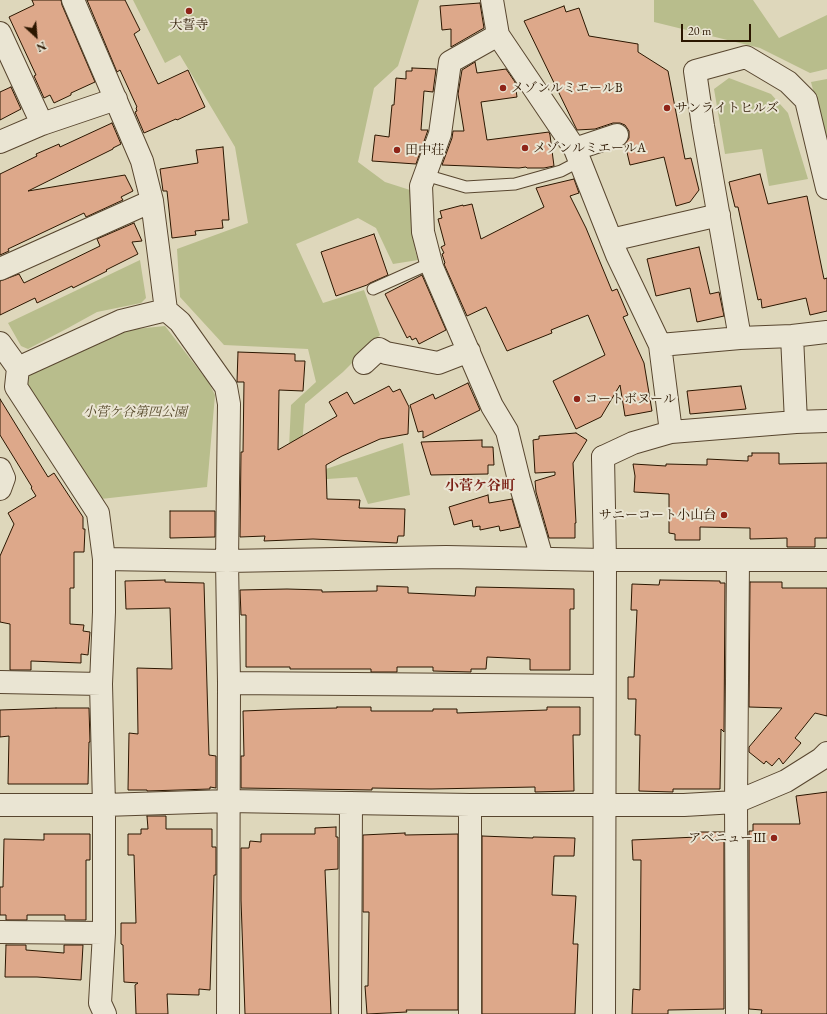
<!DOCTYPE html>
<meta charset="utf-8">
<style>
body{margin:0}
#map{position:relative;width:827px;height:1014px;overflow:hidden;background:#ded7bb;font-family:"EB Garamond",serif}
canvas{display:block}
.north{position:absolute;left:16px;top:16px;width:40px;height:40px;-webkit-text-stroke:3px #eae5d3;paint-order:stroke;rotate:154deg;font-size:11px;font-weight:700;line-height:16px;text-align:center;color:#2b1600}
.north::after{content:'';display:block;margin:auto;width:14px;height:18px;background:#2b1600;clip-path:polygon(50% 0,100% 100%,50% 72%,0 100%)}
.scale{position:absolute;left:681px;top:24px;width:70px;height:18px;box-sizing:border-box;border:2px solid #2b1600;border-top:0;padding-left:5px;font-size:12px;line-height:14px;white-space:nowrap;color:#2b1600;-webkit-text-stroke:3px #eae5d3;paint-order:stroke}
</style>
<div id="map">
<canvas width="827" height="1014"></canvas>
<div class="north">N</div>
<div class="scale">20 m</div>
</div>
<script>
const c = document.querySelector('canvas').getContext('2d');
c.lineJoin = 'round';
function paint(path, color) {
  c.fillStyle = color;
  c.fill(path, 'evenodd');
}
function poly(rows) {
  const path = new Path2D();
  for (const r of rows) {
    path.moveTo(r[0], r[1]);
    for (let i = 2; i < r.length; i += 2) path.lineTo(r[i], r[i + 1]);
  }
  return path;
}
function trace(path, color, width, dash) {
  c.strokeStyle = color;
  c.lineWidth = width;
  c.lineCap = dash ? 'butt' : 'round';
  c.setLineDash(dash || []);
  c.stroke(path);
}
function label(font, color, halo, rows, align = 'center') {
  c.font = font + ' "EB Garamond","Noto Serif JP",serif';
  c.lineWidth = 4;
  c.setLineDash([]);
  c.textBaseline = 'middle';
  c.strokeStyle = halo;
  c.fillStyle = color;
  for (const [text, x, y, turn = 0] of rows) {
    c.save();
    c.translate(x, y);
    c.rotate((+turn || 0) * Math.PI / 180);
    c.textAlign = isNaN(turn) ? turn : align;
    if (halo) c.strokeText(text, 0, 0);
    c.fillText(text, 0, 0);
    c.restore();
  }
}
const green = poly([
 [133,0,419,0,398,66,374,88,358,162,385,182,410,190,415,250,418,260,393,264,376,228,358,218,296,244,323,303,364,290,380,335,343,372,305,404,302,447,314,473,403,443,410,495,368,504,357,477,298,481,289,448,291,405,316,382,308,349,224,345,180,297,177,249,248,223,235,147,180,55,165,63],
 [654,0,753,0,779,38,827,15,827,69,810,73,760,48,654,22],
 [729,78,771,94,788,113,808,179,769,186,762,149,725,154,714,89],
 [827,79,827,144,811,82],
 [140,260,146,298,141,303,97,312,68,328,28,349,21,346,8,323],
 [165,326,209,383,215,395,207,487,101,499,27,388,30,372,126,330]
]);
const building = poly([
 [32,0,61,0,62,5,95,82,71,93,71,95,54,103,50,95,44,98,34,76,36,75,9,17,34,5,32,0],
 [87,0,125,0,140,30,134,34,158,84,188,70,205,107,177,120,176,119,144,133,135,112,137,111,136,108,137,107,120,70,117,72,87,0],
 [480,3,484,28,451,47,451,29,442,30,440,6,480,3],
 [564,6,566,12,579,8,589,36,638,44,638,52,668,71,685,159,691,158,699,190,690,202,676,206,664,157,630,165,625,144,629,138,629,131,625,125,620,123,613,123,595,129,577,130,575,126,524,21,564,6],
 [475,62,477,73,506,69,515,82,517,97,481,102,487,140,549,132,550,135,554,166,544,168,527,168,526,167,519,168,442,165,452,138,453,131,464,131,458,94,462,70,475,62],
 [412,68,436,69,433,92,424,91,421,130,428,130,416,164,372,161,375,135,389,137,392,105,394,105,396,78,406,79,406,71,412,71,412,68],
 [11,87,21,109,0,120,0,92,11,87],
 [112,123,121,144,113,148,113,149,28,191,125,175,133,191,121,197,123,200,86,217,84,213,8,249,9,251,0,255,0,174,37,156,36,154,59,144,60,147,112,123],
 [223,147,229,220,222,220,223,228,195,231,196,235,172,238,167,191,163,191,160,169,198,163,196,150,223,147],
 [760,174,768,204,807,196,824,279,827,278,827,311,810,315,806,298,762,308,761,299,758,300,738,207,735,207,729,182,760,174],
 [574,179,579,193,570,196,586,228,612,291,617,289,628,315,623,317,644,363,652,411,625,416,620,385,601,417,576,429,553,381,605,355,588,315,551,330,552,333,507,351,486,307,467,316,444,264,445,263,442,254,444,253,441,247,445,245,438,219,442,218,440,211,463,205,463,206,472,204,481,239,544,207,536,188,574,179],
 [134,223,142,241,132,242,138,254,106,270,107,271,73,288,72,286,37,303,35,298,0,315,0,281,19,274,24,283,100,246,97,239,134,223],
 [374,234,388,275,370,283,367,285,336,296,321,252,374,234],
 [699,247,710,294,719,292,724,316,697,322,690,288,656,296,647,259,699,247],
 [422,275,446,330,419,344,416,338,412,340,410,336,407,338,385,294,422,275],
 [238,352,295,354,295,361,305,361,303,391,279,390,278,450,337,416,329,402,347,392,354,404,389,386,393,392,400,389,409,407,408,434,380,439,342,456,326,465,327,499,360,500,359,508,405,509,404,536,398,536,397,543,313,539,264,541,265,536,240,537,241,452,243,452,244,382,237,382,238,352],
 [468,383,480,410,423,438,423,431,418,432,410,405,433,394,435,399,468,383],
 [741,386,746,409,690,414,687,391,741,386],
 [0,399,48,477,54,473,83,517,83,529,85,529,84,552,74,552,74,588,70,588,70,624,84,625,83,631,90,632,88,655,81,654,81,663,31,661,31,670,10,670,10,624,0,622,0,556,14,524,8,513,36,496,31,488,32,487,0,435,0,399],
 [576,433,587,440,573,463,576,523,575,523,575,538,549,538,536,492,535,481,555,475,555,472,535,473,533,440,539,439,539,436,576,433],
 [482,440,482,447,493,447,494,465,488,465,488,474,431,475,421,442,482,440],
 [752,453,779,453,779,464,827,463,827,538,815,538,815,547,787,547,787,538,750,539,750,528,700,527,700,540,675,540,675,534,669,533,669,494,634,492,635,476,633,464,666,466,666,464,707,465,707,459,748,461,748,456,752,456,752,453],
 [488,495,489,503,512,499,520,527,500,531,499,526,480,530,480,526,473,527,472,520,454,525,449,507,488,495],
 [170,511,215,511,215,537,170,538,170,511],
 [165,580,165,582,204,583,209,755,216,756,216,788,210,787,210,789,147,791,147,790,128,790,129,733,138,734,137,668,172,669,170,608,126,609,125,581,165,580],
 [660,580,720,581,720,583,725,583,724,732,721,729,720,789,673,789,673,792,639,791,640,735,635,735,636,699,628,699,628,677,634,677,637,610,631,610,632,584,659,585,660,580],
 [750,582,782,582,782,588,827,588,827,716,815,713,795,738,801,743,783,764,779,758,772,766,766,761,764,764,749,752,749,747,782,708,749,707,750,582],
 [377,586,408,587,408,593,475,596,476,587,574,589,574,609,570,609,570,670,530,670,530,659,487,657,486,669,471,669,471,672,433,671,433,667,397,667,397,672,371,672,371,669,290,669,290,667,246,667,246,615,241,615,240,590,287,589,322,590,322,592,377,591,377,586],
 [337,707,371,707,371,711,433,711,433,709,457,709,457,713,547,710,547,707,580,707,580,735,573,735,574,791,535,792,535,787,431,789,372,788,372,790,241,788,241,756,244,756,243,711,292,709,337,708,337,707],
 [56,708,89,708,90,742,89,742,88,784,8,784,9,736,0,737,0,710,56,708],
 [827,792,827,1014,761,1014,762,1010,749,1009,749,831,753,831,753,824,800,824,796,796,827,792],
 [147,816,166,816,166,829,212,829,212,847,216,847,216,875,214,875,210,990,199,989,199,995,167,994,168,1014,136,1014,135,985,138,983,124,982,123,945,121,944,121,923,136,923,134,855,128,855,128,834,141,834,141,829,148,829,147,816],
 [336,827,336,837,338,837,338,869,325,870,331,1014,245,1014,241,900,241,848,249,848,250,841,261,842,261,834,315,834,315,828,336,827],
 [697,832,724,832,724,1009,668,1010,668,1014,632,1014,633,989,640,990,641,860,633,860,632,840,697,837,697,832],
 [405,833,405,835,458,834,458,1010,406,1010,407,1012,367,1014,365,986,368,986,369,912,363,912,363,835,405,833],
 [44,834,90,834,90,860,86,860,86,920,65,920,65,915,27,915,27,920,6,920,6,915,0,915,0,887,3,887,4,839,44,840,44,834],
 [482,836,533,838,533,837,575,838,574,856,554,856,552,895,576,896,573,944,578,944,575,1014,482,1014,482,836],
 [6,945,26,945,26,950,64,953,64,945,83,945,81,980,37,977,5,977,6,945]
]);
const service = poly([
 [425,175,466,187,515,184,561,171,580,161],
 [373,289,431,263]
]);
const minor = poly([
 [73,0,142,161,152,201,166,310],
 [492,0,498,35,575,149,617,255,660,345,671,432],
 [0,33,42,124],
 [498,35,450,62,440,134,421,186,423,232,432,267,492,406,507,431,519,480,542,558],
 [0,142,42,124,116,99],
 [575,149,617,135],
 [611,240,719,215],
 [0,269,152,201],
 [792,336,796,422],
 [740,338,703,126,695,71,746,57,788,82,806,100,827,188],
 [0,343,18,368],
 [660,345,740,338,792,336,827,332],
 [364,363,379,349,386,353,438,363,469,351],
 [603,457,633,443,671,432,796,422,827,421],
 [0,469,4,478,0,489],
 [104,559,227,561,446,557,605,560,827,560],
 [0,682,101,684],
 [229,683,604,686],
 [0,805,104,805,228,801,470,805,684,805,736,802,786,781,821,759,827,753],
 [470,805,470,1014],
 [0,932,104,933],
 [105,1014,100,1003,104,933,104,805,101,684,104,612,104,559,98,513,16,387,18,368,121,321,166,310,180,322,226,387,229,404,227,561,229,683,228,1014],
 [350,1014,351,803],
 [737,1014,736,802,738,560]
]);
const tertiary = poly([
 [603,457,605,560,604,1014]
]);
const markers = [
 [189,11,4,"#8f2418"],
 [503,88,4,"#8f2418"],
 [667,108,4,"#8f2418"],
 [525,148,4,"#8f2418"],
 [397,150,4,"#8f2418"],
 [577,399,4,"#8f2418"],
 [724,515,4,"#8f2418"],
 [774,838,4,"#8f2418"]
];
const poiNames = [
 ["大誓寺",189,25,"center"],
 ["メゾンルミエールB",511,88],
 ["サンライトヒルズ",675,108],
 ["メゾンルミエールA",533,148],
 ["田中荘",405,150],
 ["コートボヌール",585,399],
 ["サニーコート小山台",716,515,"right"],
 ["アベニューⅢ",766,838,"right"]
];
const parkNames = [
 ["小菅ケ谷第四公園",135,412]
];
const neighbourhoodNames = [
 ["小菅ケ谷町",480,486]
];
paint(green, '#b8bd8c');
paint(building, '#dda88a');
trace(building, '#2b1600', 1);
trace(service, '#58462f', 13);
trace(minor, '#58462f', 24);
trace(tertiary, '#58462f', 24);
trace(service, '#eae5d3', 11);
trace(minor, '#eae5d3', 22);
trace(tertiary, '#eae5d3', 22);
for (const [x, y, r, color] of markers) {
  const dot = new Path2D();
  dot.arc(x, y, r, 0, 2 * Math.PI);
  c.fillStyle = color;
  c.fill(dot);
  trace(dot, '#eae5d3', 1.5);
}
label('13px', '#2b1600', '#eae5d3', poiNames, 'left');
label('italic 13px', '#55482a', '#eae5d3', parkNames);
label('bold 14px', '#7a1f14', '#eae5d3', neighbourhoodNames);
</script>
